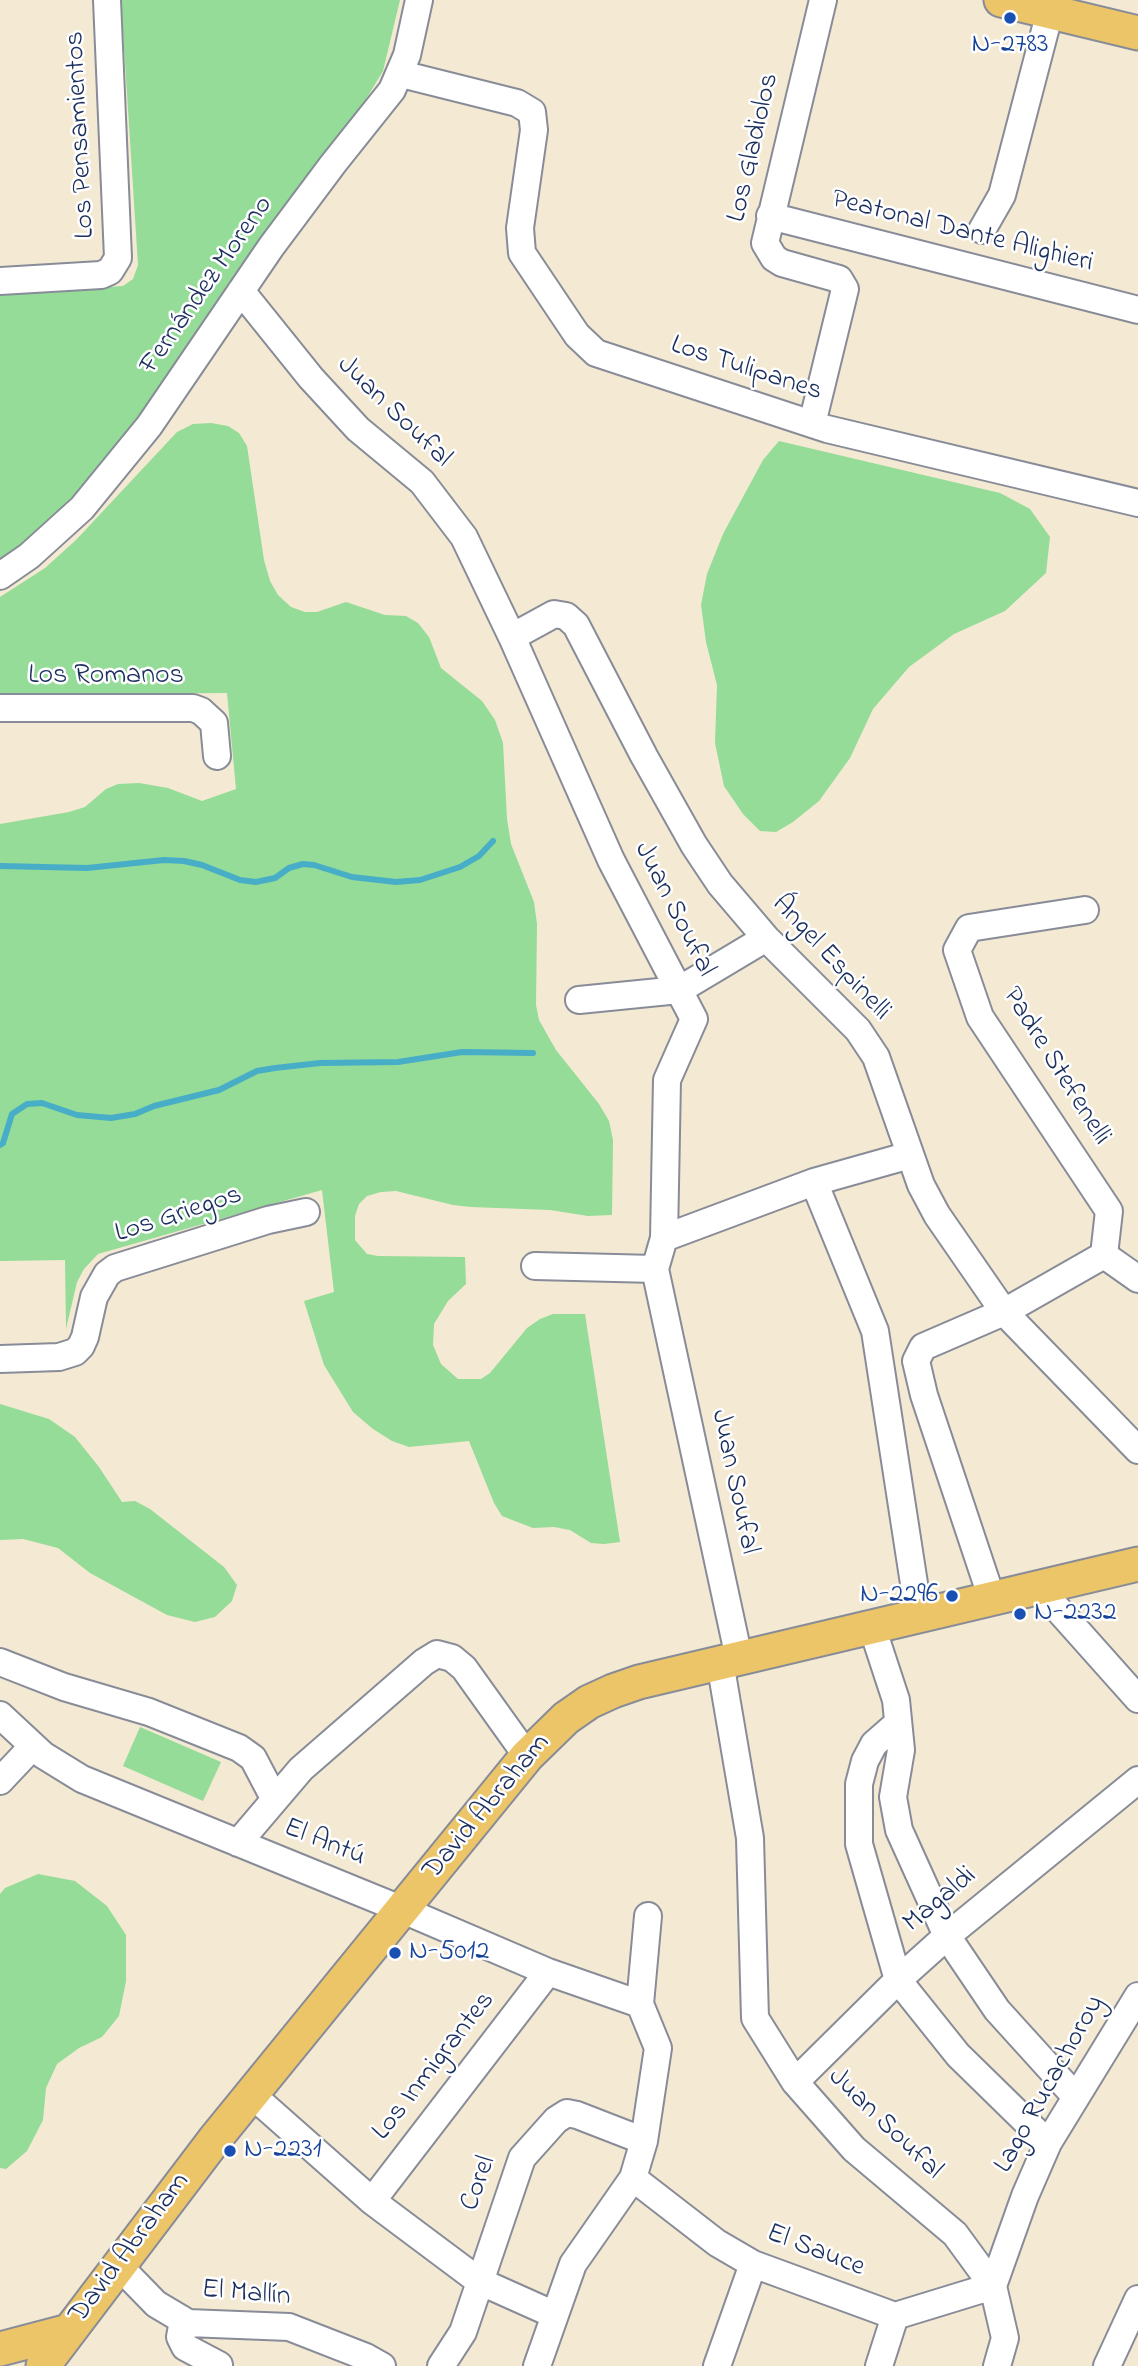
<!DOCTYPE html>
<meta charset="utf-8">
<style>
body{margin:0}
canvas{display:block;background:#f4e9d2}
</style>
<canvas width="1138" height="2366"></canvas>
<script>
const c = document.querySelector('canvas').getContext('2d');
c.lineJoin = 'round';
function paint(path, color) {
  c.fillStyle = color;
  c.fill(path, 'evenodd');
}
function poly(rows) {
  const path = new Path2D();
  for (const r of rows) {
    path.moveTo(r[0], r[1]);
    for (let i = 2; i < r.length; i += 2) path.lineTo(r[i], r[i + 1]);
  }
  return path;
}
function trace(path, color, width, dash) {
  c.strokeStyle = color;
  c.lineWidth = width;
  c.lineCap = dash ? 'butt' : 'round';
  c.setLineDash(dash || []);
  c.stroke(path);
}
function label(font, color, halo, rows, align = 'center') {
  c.font = font + ' "Indie Flower",sans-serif';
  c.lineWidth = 5;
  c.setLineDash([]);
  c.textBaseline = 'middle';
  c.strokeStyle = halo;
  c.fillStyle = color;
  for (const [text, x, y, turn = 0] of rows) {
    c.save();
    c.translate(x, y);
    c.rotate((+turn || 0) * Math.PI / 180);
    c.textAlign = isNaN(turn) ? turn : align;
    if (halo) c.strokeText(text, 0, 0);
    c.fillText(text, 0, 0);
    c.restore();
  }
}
const green = poly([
 [121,0,400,0,383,71,363,104,267,230,158,391,98,470,42,528,0,562,0,293,123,286,133,279,138,265],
 [211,423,228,426,239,433,247,446,264,560,270,581,278,595,291,607,305,612,317,612,346,602,385,615,406,616,418,623,429,637,441,668,482,701,495,720,503,743,507,819,511,844,534,902,537,924,536,1005,539,1020,556,1050,599,1104,609,1121,613,1140,612,1215,588,1216,550,1210,471,1207,453,1205,396,1191,381,1192,367,1196,359,1204,355,1216,355,1240,367,1254,378,1256,465,1257,466,1284,448,1301,434,1324,433,1345,441,1364,458,1379,481,1379,490,1373,527,1328,540,1319,553,1314,585,1314,620,1542,604,1544,591,1543,570,1530,554,1527,533,1528,502,1516,494,1503,469,1441,409,1447,392,1441,373,1429,353,1412,324,1365,304,1301,334,1292,322,1190,98,1254,84,1269,77,1282,66,1329,65,1260,0,1261,0,824,69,812,85,807,106,789,118,784,139,783,168,788,202,801,236,789,227,693,0,695,0,597,45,568,76,540,177,432,193,424],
 [779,441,1000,493,1030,509,1050,537,1046,573,1005,611,954,634,909,667,873,709,850,758,819,801,793,822,776,832,760,831,743,814,724,786,715,743,717,685,706,642,701,605,707,574,723,534,763,460],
 [0,1404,49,1419,75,1437,99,1467,122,1502,135,1501,150,1509,224,1567,237,1585,232,1601,215,1617,195,1622,167,1615,90,1573,58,1548,23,1539,0,1540],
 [140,1727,221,1762,203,1801,123,1766],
 [38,1874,75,1881,107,1906,126,1935,126,1981,119,2016,102,2037,79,2048,57,2064,46,2088,43,2120,27,2151,6,2169,0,2168,0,1894,5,1888]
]);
const stream = poly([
 [0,866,87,868,164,860,184,861,202,865,240,880,256,882,275,878,289,868,303,864,314,865,352,877,396,882,420,880,460,867,479,856,493,841],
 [0,1145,3,1143,12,1114,27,1104,42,1103,77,1115,111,1118,135,1114,154,1106,219,1090,257,1071,275,1068,320,1063,398,1062,462,1052,533,1053]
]);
const minor = poly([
 [401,74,517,103,532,112,534,130,520,228,522,253,577,335,596,353,827,429,1138,503],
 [770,216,1138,310],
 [982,230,1002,195,1053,0],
 [0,281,101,275,110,271,118,258,107,0],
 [241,291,311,378,358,429,422,482,464,537,512,637,611,860,694,1019,667,1080,664,1238,655,1269,739,1658],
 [812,424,845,289,839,279,782,263,774,258,765,243,823,0],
 [0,576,29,556,82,508,149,426,271,247,333,164,392,90,407,55,419,0],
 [512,637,554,614,566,616,576,625,644,756,694,845,720,884,766,938,858,1030,876,1057,921,1185,937,1215,1004,1312,1138,1450],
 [0,708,193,708,201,711,214,723,217,756],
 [1085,910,969,928,957,950,980,1017,1109,1211,1104,1255,1138,1279],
 [579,1000,679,990,766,938],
 [814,1182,910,1155],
 [664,1238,814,1182,875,1331,919,1616],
 [535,1266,655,1269],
 [0,1359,59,1357,75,1352,81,1346,85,1337,94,1297,107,1274,115,1268,268,1220,306,1212],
 [1039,1588,1138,1699],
 [992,1599,924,1395,916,1361,923,1347,1004,1312,1104,1255],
 [872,1627,896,1700,901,1750,893,1797,899,1830,947,1936,997,2010,1075,2096],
 [0,1662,64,1687,149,1712,239,1748,253,1758,274,1798],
 [720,1662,750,1838,755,2018,795,2082,854,2149,955,2234,993,2286],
 [0,1715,43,1755,82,1779,403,1910,548,1972,640,2004],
 [898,1723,874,1744,865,1761,859,1784,859,1844,898,1980,958,2055,1048,2143],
 [0,1781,33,1746],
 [238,1843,301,1769,424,1662,437,1654,452,1658,464,1668,527,1756],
 [795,2082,898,1980,947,1936,1138,1780],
 [251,2094,372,2201,479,2281,555,2315],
 [633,2178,717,2243,753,2264,895,2316,993,2286],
 [372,2201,548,1972],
 [119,2266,156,2304,188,2323,289,2327,366,2357,382,2366],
 [183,2320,180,2337,185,2347,219,2365],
 [441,2366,463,2332,522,2158,556,2120,567,2113,577,2115,644,2141],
 [537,2366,573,2264,633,2178,644,2141,658,2048,640,2004,648,1916],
 [717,2366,753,2264],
 [879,2366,895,2316],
 [997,2366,1005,2338,993,2286,1025,2196,1048,2143,1138,1996],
 [1107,2366,1138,2299]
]);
const major = poly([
 [1001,0,1138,33],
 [0,2349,69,2331],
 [43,2366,215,2139,527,1756,566,1718,589,1702,613,1691,639,1682,1138,1564]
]);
const markers = [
 [1010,18,7,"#1a4fb4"],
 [952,1596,7,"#1a4fb4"],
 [1020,1614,7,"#1a4fb4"],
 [395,1953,7,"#1a4fb4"],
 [230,2151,7,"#1a4fb4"]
];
const transitNames = [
 ["N-2783",1010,46,"center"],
 ["N-2296",938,1596,"right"],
 ["N-2232",1034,1614],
 ["N-5012",409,1953],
 ["N-2231",244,2151]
];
const streetNames = [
 ["Los Pensamientos",82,135,-93],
 ["Los Gladiolos",755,148,-77],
 ["Peatonal Dante Alighieri",962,233,14],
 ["Fernández Moreno",208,286,-55],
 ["Los Tulipanes",746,370,18],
 ["Juan Soufal",393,413,44],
 ["Los Romanos",106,677],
 ["Juan Soufal",673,910,63],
 ["Ángel Espinelli",830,959,47],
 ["Padre Stefenelli",1055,1067,58],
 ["Los Griegos",179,1216,-18],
 ["Juan Soufal",733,1482,78],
 ["David Abraham",488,1808,-50],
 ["El Antú",324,1844,22],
 ["Magaldi",941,1901,-40],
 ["Los Inmigrantes",435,2067,-52],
 ["Lago Rucachoroy",1051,2085,-61],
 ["Juan Soufal",884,2125,44],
 ["Corel",480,2184,-70],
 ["David Abraham",131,2249,-53],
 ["El Sauce",815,2252,21],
 ["El Mallín",246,2295,5]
];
paint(green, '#94dc97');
trace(stream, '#48aec7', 6);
trace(minor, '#888c98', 30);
trace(major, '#888c98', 37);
trace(minor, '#fff', 26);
trace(major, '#edc569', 33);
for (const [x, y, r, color] of markers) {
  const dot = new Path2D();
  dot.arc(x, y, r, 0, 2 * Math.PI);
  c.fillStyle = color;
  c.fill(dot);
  trace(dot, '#fff', 2.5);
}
label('28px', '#164399', '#fff', transitNames, 'left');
label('28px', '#1b2f5e', '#fff', streetNames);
</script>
